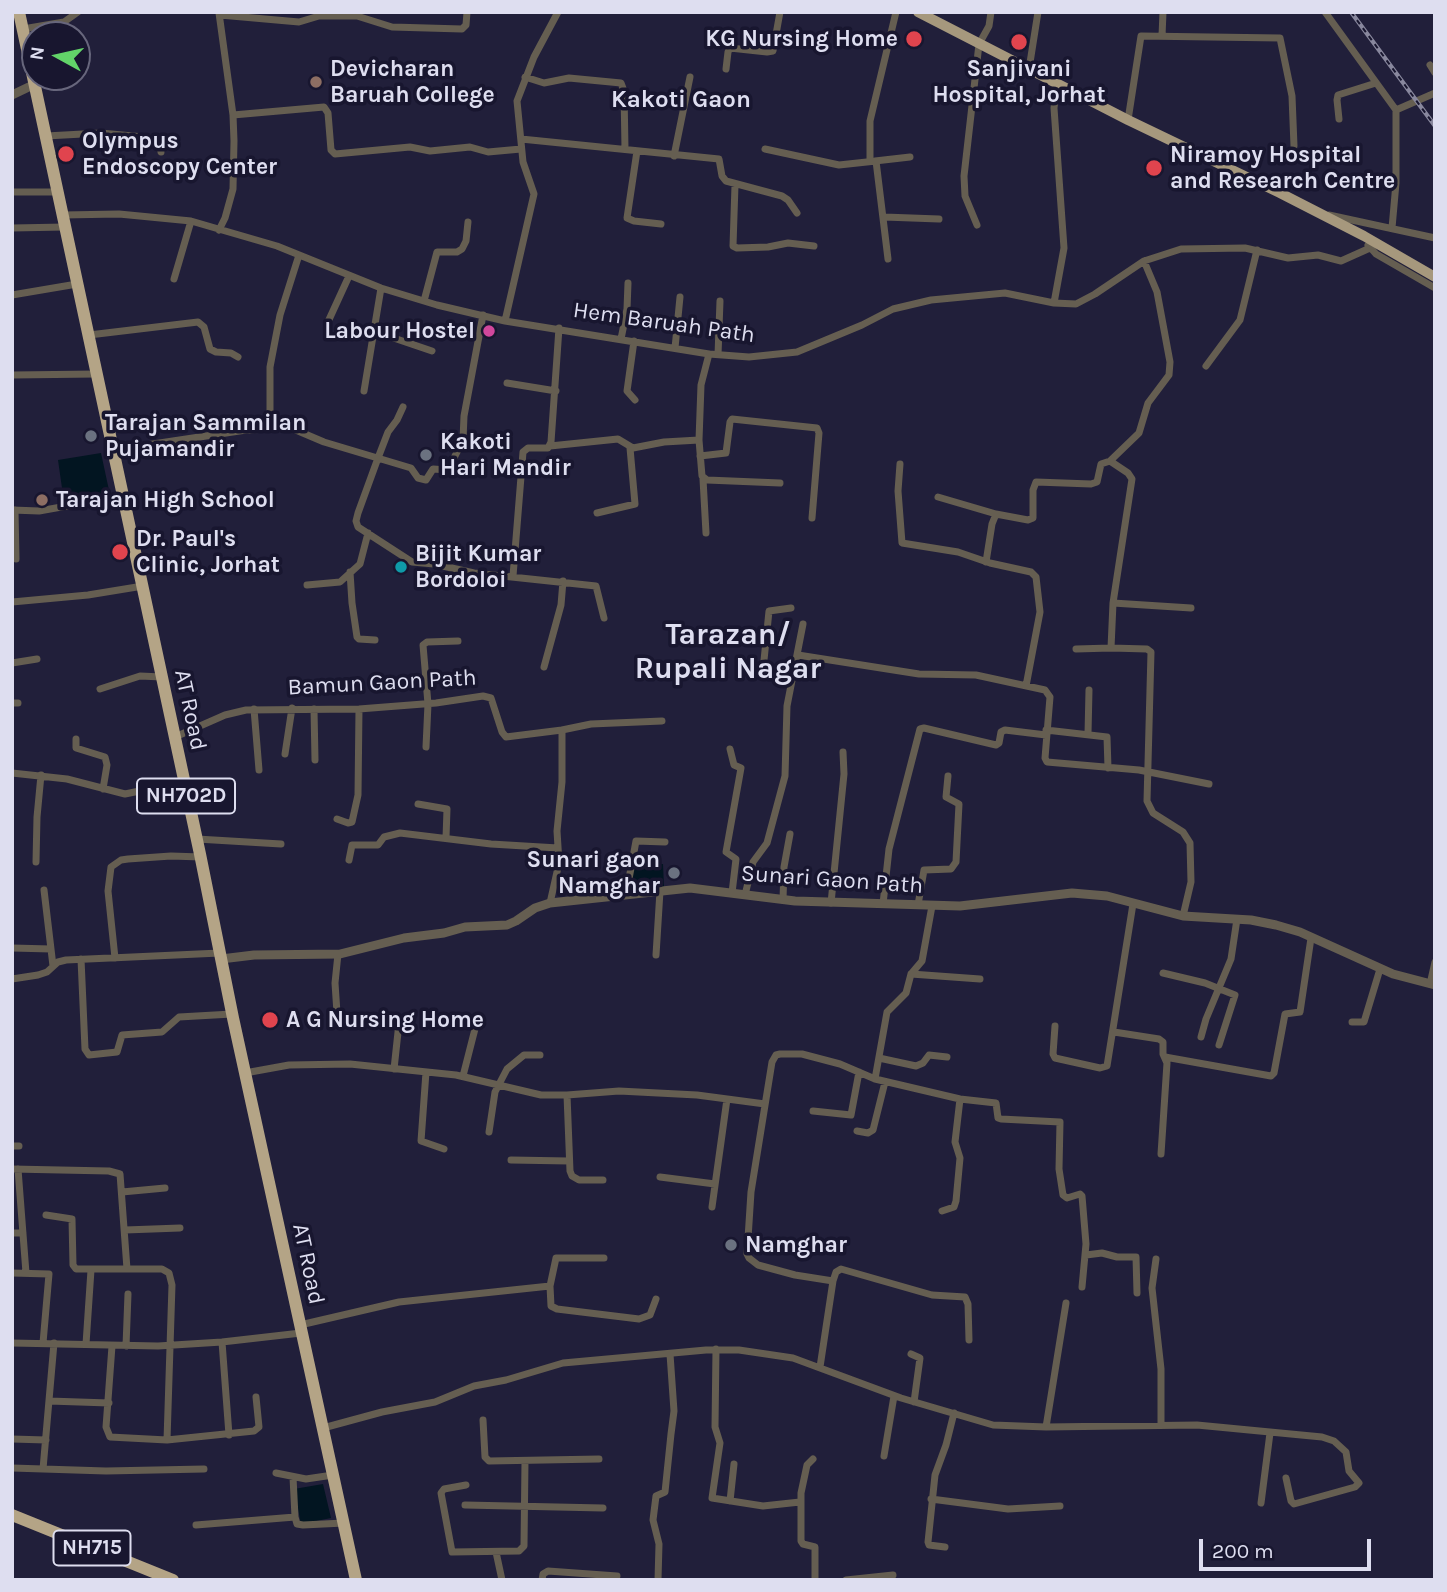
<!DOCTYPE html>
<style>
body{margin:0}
#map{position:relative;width:1447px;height:1592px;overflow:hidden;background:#211f3a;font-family:Karla,sans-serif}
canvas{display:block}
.frame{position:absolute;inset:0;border:14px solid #dedef0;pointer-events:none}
.north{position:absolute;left:21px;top:21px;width:70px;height:70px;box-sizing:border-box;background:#18162f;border:2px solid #67667c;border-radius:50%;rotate:278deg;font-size:19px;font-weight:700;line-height:28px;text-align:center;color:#dedef0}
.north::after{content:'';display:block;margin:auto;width:24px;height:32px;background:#62d469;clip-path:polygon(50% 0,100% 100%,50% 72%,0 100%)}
.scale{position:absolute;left:1199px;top:1539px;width:172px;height:32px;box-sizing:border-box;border:4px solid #dedef0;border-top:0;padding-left:9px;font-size:21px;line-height:24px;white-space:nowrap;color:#dedef0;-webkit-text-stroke:5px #18162f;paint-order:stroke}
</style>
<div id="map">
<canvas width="1447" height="1592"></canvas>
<div class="frame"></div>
<div class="north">N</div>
<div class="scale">200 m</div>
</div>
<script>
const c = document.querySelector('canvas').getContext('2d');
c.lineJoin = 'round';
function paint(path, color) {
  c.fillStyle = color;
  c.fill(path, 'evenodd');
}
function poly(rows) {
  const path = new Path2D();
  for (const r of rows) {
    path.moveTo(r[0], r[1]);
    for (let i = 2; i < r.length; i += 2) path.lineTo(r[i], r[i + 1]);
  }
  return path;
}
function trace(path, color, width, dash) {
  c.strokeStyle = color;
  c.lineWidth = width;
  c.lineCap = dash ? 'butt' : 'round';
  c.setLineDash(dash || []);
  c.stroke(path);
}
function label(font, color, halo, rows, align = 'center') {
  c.font = font + ' Karla,sans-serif';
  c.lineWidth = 7;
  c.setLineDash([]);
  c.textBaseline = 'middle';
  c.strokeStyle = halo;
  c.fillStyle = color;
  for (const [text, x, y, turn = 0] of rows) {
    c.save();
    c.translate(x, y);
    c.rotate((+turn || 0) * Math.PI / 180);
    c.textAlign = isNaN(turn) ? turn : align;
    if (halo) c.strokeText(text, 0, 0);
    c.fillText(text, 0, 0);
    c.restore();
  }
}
const water = poly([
 [101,453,110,495,64,502,58,460],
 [663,864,664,887,633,889,632,866],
 [323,1484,331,1518,301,1524,294,1489]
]);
const minor = poly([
 [1325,12,1396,110,1396,183,1392,228],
 [220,15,299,22,319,16,357,16,392,27,462,29,466,25,467,12],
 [23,29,64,22,78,12],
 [1162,36,1163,12],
 [1430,65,1435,73],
 [726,69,728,52,730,48,767,52,773,51,780,12],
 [1029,69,1038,12],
 [525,77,544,83,569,78,621,83,624,91,625,149],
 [1396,110,1435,93],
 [233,115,324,107,328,113,331,150,335,154,410,147,430,151,470,147,488,152,521,149],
 [1339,119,1337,100,1338,95,1376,83],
 [1128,120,1141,36,1280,38,1292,96,1294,146],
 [46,136,101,133,154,138,160,142,161,152],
 [521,139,719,159,722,176,726,181,782,196,788,200,797,213],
 [765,149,839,165,876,161,888,259],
 [637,151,627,218,634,221,661,224],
 [674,156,690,77],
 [870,161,870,121,896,12],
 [875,161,910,157],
 [735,185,733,246,737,248,768,247,788,243,814,246],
 [12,192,57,192],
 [63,215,119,214,191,221,277,246,381,288,437,305,505,321,709,354,749,357,797,352,862,325,893,309,931,300,1005,293,1054,303,1076,304,1095,294,1144,261,1181,249,1245,248,1288,258,1318,255,1341,261,1370,248],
 [1329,215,1435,238],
 [884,217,939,219],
 [977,225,965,196,964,176,979,44,989,26,991,12],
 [12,228,65,227],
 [219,230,225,218,233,189,234,141,233,115,219,13],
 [1368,245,1376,254,1435,288],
 [174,279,191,221],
 [12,295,77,284],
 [424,301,437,252,457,252,462,249,466,241,468,222],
 [1054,303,1064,248,1054,108,1057,83],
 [505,321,534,194,523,162,517,101,534,57,558,12],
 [327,324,349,276],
 [373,331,432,351],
 [89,335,198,322,204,327,210,349,216,352,231,353,238,357],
 [621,339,627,309,628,283],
 [634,341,627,391,635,400],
 [675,348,680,297],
 [709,354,701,385,699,440,702,476,707,480,780,483],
 [718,355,720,301],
 [1206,366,1240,320,1257,250],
 [12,375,97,374],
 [507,383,556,391],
 [364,391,381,288],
 [403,407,397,420,388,432,378,458,358,513,356,521,358,527,412,562,434,564,474,573,596,586,604,618],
 [270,428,270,367,280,315,299,255],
 [550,446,618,439,633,448,664,442,699,440],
 [113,450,246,430,291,428,324,442,411,468,418,478,426,480,433,469,448,470,463,440,464,416,483,315],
 [700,456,726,453,730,422,732,419,817,428,819,433,812,518],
 [1110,461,1128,473,1132,479,1113,603,1111,648,1147,649,1151,652,1147,801,1153,813,1183,832,1190,843,1191,882,1183,916],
 [900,464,898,491,902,543,958,552,990,563,1031,572,1036,577,1040,612,1026,686],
 [703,479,706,533],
 [938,497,996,514,1028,520,1033,518,1033,490,1036,482,1091,484,1097,482,1101,464,1110,461,1139,433,1148,403,1169,375,1170,362,1157,292,1144,261],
 [12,510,39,511,123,496],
 [15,510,16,559],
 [597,513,635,504,630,448],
 [986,562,992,524,996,514],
 [350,572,352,603,357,637,359,639,375,640],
 [513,576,523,452,528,448,548,448,551,442,559,328],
 [307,585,340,582,360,564,368,533],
 [12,602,88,595,143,586],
 [1113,603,1191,608],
 [791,608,769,611,763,670,792,673],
 [1076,649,1111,648],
 [798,655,919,674,976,675,1045,690,1050,697,1045,758,1047,762,1139,770,1209,784],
 [12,663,37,659],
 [544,667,561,605,563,581],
 [100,689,140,676,162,677],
 [12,703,18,703],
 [254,709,259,770],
 [314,709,315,760],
 [562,730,591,724,662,721],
 [1046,730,1107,737,1108,768],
 [1088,734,1089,690],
 [175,737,225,715,246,710,359,709,436,703,483,696,491,698,502,732,506,737,562,730,562,782,557,831,559,863,550,903],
 [76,739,76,748,105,757,107,765,103,789],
 [426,747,428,704,423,645,427,642,458,641],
 [730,749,734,765,741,768,726,852,736,859,732,893],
 [285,754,292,708],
 [12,773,67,779,125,794,183,782],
 [418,804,447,809,446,838],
 [337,819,348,823,352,822,358,795,359,709],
 [197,839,281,844],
 [349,860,352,845,378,845,384,837,400,833,491,844,558,848],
 [36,862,37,817,41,775],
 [44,890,53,966],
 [626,895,636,841,665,842],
 [745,895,753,862,767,843,785,776,787,706,803,624],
 [783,900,784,867,790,834],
 [831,903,844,774,843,752],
 [883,904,889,849,920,729,924,728,996,745,999,743,1001,732,1005,730,1046,735],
 [918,905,924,870,951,869,956,862,959,804,946,797,948,776],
 [12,948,51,949],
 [656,955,660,891],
 [115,958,108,891,111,867,121,860,128,859,171,856,201,857],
 [81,959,85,1049,89,1055,117,1052,122,1035,162,1032,179,1017,232,1014],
 [1163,973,1205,983,1235,995,1219,1045],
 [911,974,980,979],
 [12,979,38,975,47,972,58,962,66,960,220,953],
 [1430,984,1435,962],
 [337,1013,335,983,338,954],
 [1352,1022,1364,1022,1380,969],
 [1055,1026,1053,1054,1055,1058,1100,1068,1107,1066,1133,904],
 [1114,1032,1159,1039,1163,1042,1163,1054,1167,1063,1161,1154],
 [1201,1037,1206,1019,1231,959,1237,919],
 [1165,1057,1271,1076,1274,1073,1285,1014,1300,1012,1311,938],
 [879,1058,916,1066,923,1063,929,1055,947,1057],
 [394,1069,399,1023],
 [426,1072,421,1141,444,1149],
 [245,1073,289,1065,350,1064,456,1075,541,1095,567,1095,619,1091,697,1095,765,1104],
 [463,1076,476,1025],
 [875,1079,960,1099,996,1103,998,1118,1001,1119,1060,1122,1059,1169,1063,1195,1067,1198,1080,1194,1082,1196,1086,1244,1082,1287],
 [567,1095,570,1171,572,1176,579,1180,603,1180],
 [813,1111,851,1115,859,1072],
 [857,1131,868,1133,873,1130,885,1082],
 [489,1132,495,1092,507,1069,524,1055,540,1055],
 [12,1146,19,1146],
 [511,1160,569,1161],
 [12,1169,109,1171,120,1174,127,1269],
 [18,1169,26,1273],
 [660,1177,715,1184],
 [122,1192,165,1188],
 [712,1207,727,1099],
 [942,1211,954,1207,956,1201,960,1158,955,1142,960,1099],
 [46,1215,72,1219,73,1265,76,1269,162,1269,169,1273,172,1285,167,1440],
 [125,1230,180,1228],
 [12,1233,23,1233],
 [1086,1255,1102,1253,1117,1257,1136,1257,1137,1293],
 [604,1258,556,1258,550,1286,551,1306,557,1309,639,1319,650,1315,656,1299],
 [1156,1259,1152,1288,1161,1369,1161,1424],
 [12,1273,49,1274,43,1343],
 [833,1281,795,1275,758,1265,749,1258,747,1254,751,1192,772,1062,776,1055,780,1054,802,1054,840,1064,875,1079,887,1012,906,993,911,974,922,961,932,906],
 [300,1325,399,1302,550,1286],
 [222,1342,229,1435],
 [12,1343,158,1346,222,1342,301,1333],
 [86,1344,91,1270],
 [112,1346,106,1427,110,1437,167,1440,254,1431,259,1427,256,1397],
 [126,1346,128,1294],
 [716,1349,715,1427,720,1443,712,1498,763,1506,800,1502],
 [911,1354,920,1358,914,1402],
 [820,1367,833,1281,836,1272,841,1269,932,1295,965,1297,968,1304,969,1340],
 [49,1401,109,1403],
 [483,1420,485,1457,489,1461,599,1459],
 [1046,1427,1066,1303],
 [323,1428,382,1412,435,1402,474,1386,506,1380,563,1363,706,1350,739,1350,793,1358,901,1398,993,1425,1046,1427,1197,1425,1322,1437,1334,1441,1346,1452,1349,1471,1359,1483,1355,1487,1294,1504,1291,1501,1286,1478],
 [12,1439,46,1440],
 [884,1456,894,1396],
 [813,1459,807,1465,801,1493,801,1541,803,1544,815,1547,815,1580],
 [12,1468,106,1471,204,1469],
 [43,1469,54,1343],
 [276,1473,306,1479,333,1475],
 [293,1477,295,1517],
 [466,1485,444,1489,441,1493,452,1552,519,1551,524,1546,525,1461],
 [931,1499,1008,1509,1060,1506],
 [730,1501,734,1464],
 [1261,1503,1270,1433],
 [465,1505,603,1508],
 [196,1525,295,1517,297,1524,303,1525,344,1523],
 [945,1547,929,1545,928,1542,935,1475,946,1445,954,1413],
 [496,1552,502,1580],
 [542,1580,543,1574,548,1571,617,1576],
 [658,1580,659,1544,653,1520,656,1496,665,1492,671,1434,674,1411,670,1354],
 [846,1580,893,1575]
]);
const tertiary = poly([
 [12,95,35,84],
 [221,959,254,955,340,954,404,938,444,933,465,927,507,925,516,921,535,908,550,903,690,888,795,901,960,906,1072,893,1107,896,1183,916,1251,920,1276,925,1300,932,1393,974,1435,985]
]);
const primary = poly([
 [918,12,1128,120,1280,193,1364,236,1435,277]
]);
const trunk = poly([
 [19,12,200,854,233,1018,356,1580],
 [12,1515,173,1580]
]);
const rail = poly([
 [1351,12,1435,126]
]);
const markers = [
 [914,39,9,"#e0444e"],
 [1019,42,9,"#e0444e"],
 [316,82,7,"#8d6e63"],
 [66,154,9,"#e0444e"],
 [1154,168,9,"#e0444e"],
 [489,331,7,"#d1479c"],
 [91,436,7,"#6b7280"],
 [426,455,7,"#6b7280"],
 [42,500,7,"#8d6e63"],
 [120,552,9,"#e0444e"],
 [401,567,7,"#0f9aa8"],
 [674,873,7,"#6b7280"],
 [270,1020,9,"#e0444e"],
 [731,1245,7,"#6b7280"]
];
const shields = [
 [186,796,98],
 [92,1548,77]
];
const shieldNames = [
 ["NH702D",186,796],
 ["NH715",92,1548]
];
const poiNames = [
 ["KG Nursing Home",898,39,"right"],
 ["Devicharan",330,69],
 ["Baruah College",330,95],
 ["Sanjivani",1019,69,"center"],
 ["Hospital, Jorhat",1019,95,"center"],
 ["Olympus",82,141],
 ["Endoscopy Center",82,167],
 ["Niramoy Hospital",1170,155],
 ["and Research Centre",1170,181],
 ["Labour Hostel",475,331,"right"],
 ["Tarajan Sammilan",105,423],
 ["Pujamandir",105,449],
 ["Kakoti",440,442],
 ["Hari Mandir",440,468],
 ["Tarajan High School",56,500],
 ["Dr. Paul's",136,539],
 ["Clinic, Jorhat",136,565],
 ["Bijit Kumar",415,554],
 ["Bordoloi",415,580],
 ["Sunari gaon",660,860,"right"],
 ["Namghar",660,886,"right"],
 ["A G Nursing Home",286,1020],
 ["Namghar",745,1245]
];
const streetNames = [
 ["Hem Baruah Path",664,323,8],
 ["Bamun Gaon Path",382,683,-3],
 ["AT Road",190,710,78],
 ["Sunari Gaon Path",832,880,4],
 ["AT Road",308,1264,78]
];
const neighbourhoodNames = [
 ["Kakoti Gaon",681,100]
];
const districtNames = [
 ["Tarazan/",728,635],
 ["Rupali Nagar",728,669]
];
paint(water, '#021521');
trace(minor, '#655e51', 7);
trace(tertiary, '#655e51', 9);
trace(primary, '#a6987d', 10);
trace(trunk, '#b4a486', 12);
trace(rail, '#88879d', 4.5);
trace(rail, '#18162f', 2, [5]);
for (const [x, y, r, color] of markers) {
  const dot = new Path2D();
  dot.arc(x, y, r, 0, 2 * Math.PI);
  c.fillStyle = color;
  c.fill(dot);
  trace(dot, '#18162f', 2.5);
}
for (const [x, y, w] of shields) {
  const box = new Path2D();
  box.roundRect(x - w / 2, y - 17.5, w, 35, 5);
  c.fillStyle = '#18162f';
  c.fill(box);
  trace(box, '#dedef0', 2);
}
label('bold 21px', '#dedef0', null, shieldNames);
label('bold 23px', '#dedef0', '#18162f', poiNames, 'left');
label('23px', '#dedef0', '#18162f', streetNames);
label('bold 24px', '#dedef0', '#18162f', neighbourhoodNames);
label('bold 30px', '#dedef0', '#18162f', districtNames);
</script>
